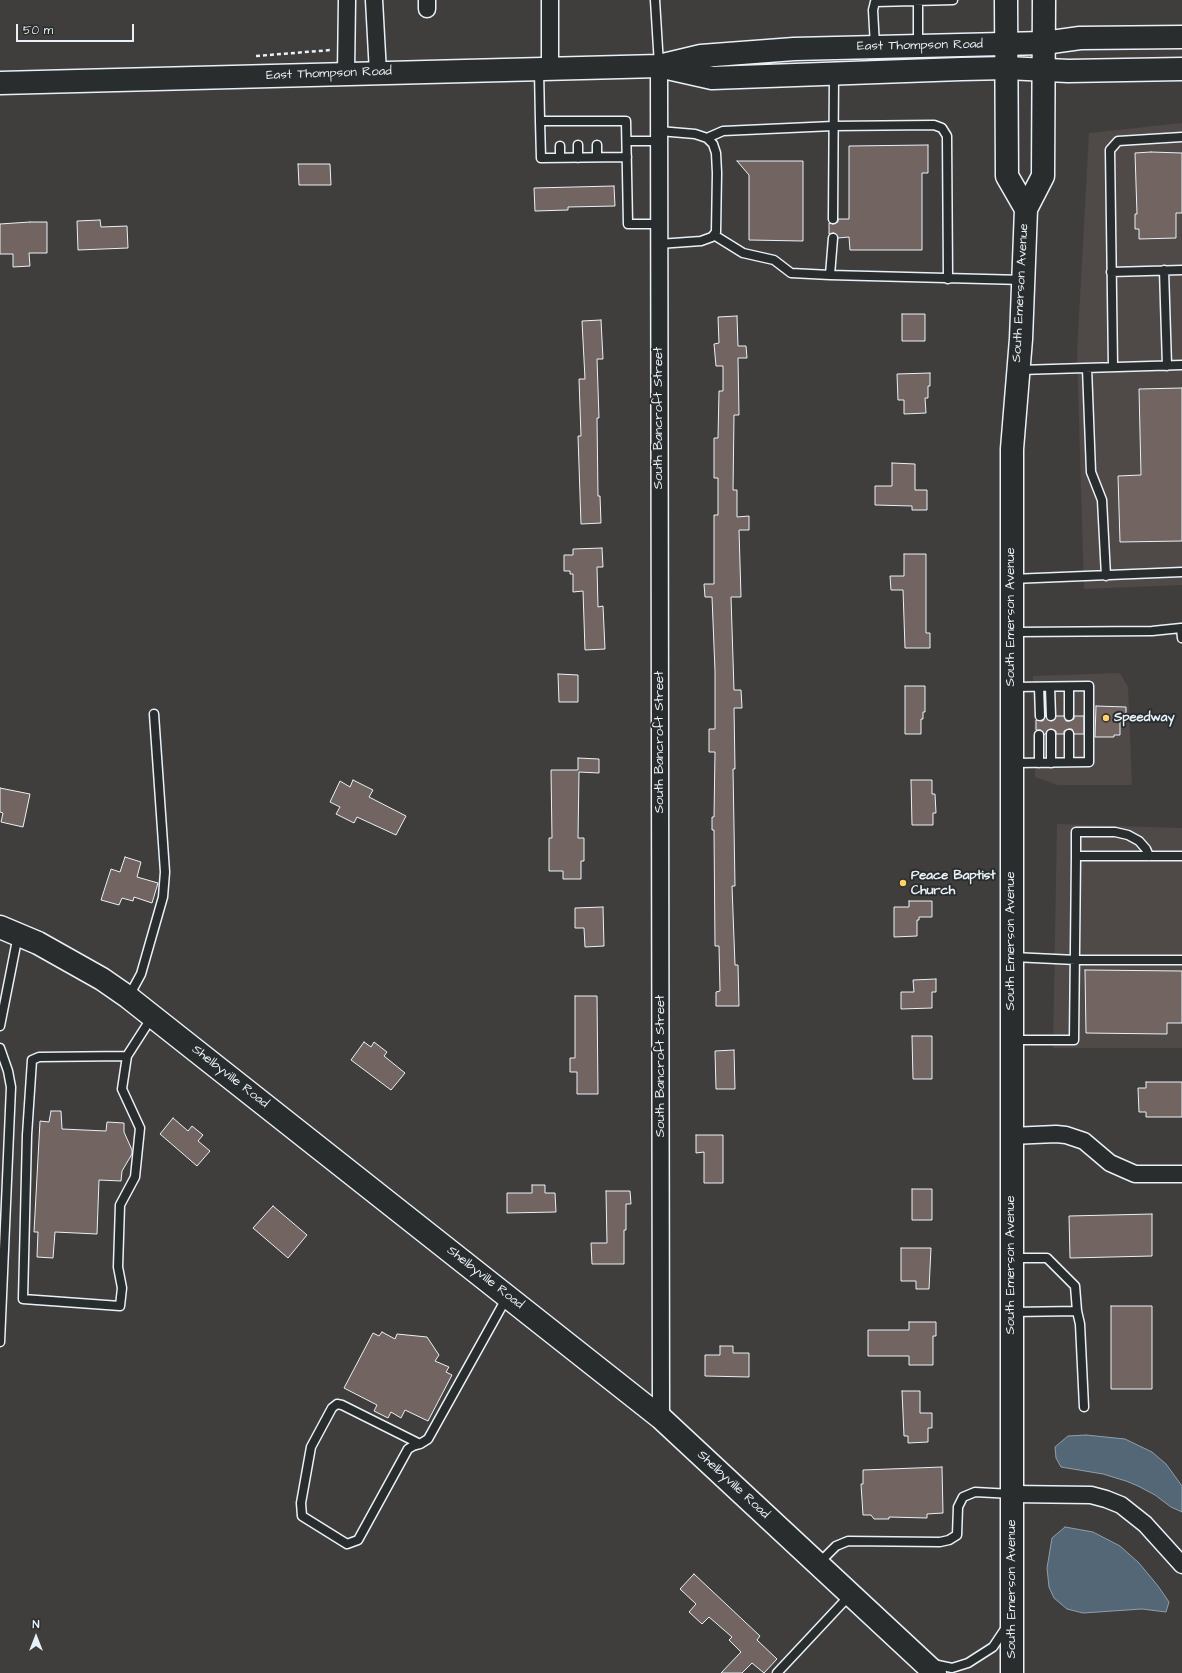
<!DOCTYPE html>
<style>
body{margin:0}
#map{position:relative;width:1182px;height:1673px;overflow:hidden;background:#403e3d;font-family:"Architects Daughter",sans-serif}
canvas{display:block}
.north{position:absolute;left:16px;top:1617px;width:40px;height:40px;-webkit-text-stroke:3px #2a2d2e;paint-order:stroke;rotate:0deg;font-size:11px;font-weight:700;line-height:16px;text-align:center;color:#e8f1f8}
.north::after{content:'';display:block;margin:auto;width:14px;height:18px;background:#e8f1f8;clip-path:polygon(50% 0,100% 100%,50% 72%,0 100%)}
.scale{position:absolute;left:16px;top:24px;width:118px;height:18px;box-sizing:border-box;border:2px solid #e8f1f8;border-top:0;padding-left:5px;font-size:12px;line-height:14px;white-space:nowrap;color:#e8f1f8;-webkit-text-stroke:3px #2a2d2e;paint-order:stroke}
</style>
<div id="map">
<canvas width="1182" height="1673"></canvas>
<div class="north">N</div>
<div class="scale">50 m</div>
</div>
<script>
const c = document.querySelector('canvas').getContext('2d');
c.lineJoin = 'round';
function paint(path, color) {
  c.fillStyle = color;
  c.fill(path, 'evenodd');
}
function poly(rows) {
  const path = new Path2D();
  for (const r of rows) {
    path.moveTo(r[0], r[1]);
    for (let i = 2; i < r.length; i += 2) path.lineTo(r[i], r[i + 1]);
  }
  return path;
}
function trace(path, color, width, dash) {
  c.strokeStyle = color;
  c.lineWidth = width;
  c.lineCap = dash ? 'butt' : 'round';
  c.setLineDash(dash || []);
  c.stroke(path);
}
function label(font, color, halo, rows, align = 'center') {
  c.font = font + ' "Architects Daughter",sans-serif';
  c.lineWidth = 4;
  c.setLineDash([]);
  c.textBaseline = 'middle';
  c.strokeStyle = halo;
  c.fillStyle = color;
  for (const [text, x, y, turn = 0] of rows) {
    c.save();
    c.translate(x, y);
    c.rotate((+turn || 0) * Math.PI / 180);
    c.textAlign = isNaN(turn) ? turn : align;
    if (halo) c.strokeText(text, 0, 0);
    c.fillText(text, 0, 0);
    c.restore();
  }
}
const built = poly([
 [1182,123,1182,585,1084,589,1077,352,1089,133],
 [1120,673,1128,687,1132,785,1058,785,1035,777,1033,676],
 [1057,824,1182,828,1182,1048,1053,1048]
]);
const water = poly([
 [1086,1435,1125,1439,1152,1452,1166,1464,1182,1486,1182,1512,1171,1507,1155,1495,1138,1486,1126,1481,1103,1474,1061,1467,1056,1458,1055,1447,1068,1436,1086,1435],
 [1065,1527,1093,1532,1120,1546,1139,1563,1158,1586,1169,1602,1166,1612,1142,1609,1083,1613,1067,1609,1054,1598,1049,1587,1047,1568,1052,1538,1065,1527]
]);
const building = poly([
 [928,145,928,173,922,173,922,250,850,250,849,237,838,238,834,233,829,234,829,223,833,224,838,222,838,219,849,219,849,146,928,145],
 [1151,152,1182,153,1182,213,1176,213,1176,238,1139,239,1139,229,1135,229,1135,214,1137,214,1135,153,1151,152],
 [737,161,803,161,803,241,749,240,749,175,737,161],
 [298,164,330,164,331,185,299,185,298,164],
 [614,186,615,206,568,207,568,210,535,211,534,188,614,186],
 [100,220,101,227,127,226,128,248,78,250,77,221,100,220],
 [30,222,47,222,47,253,29,253,30,266,13,267,13,254,0,254,0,224,30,222],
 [902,314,925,314,925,341,902,341,902,314],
 [737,316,738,346,746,346,747,358,738,358,739,415,734,415,733,490,737,490,737,517,749,516,749,530,739,530,741,597,731,597,734,690,741,690,742,708,734,708,735,769,733,769,735,886,732,886,735,965,738,965,739,1006,716,1006,716,992,720,991,719,946,715,946,714,830,712,830,712,817,714,817,715,752,709,752,709,729,715,729,715,671,712,597,705,597,704,584,714,584,714,515,718,515,718,478,714,478,714,438,718,438,719,391,723,391,723,366,716,366,714,344,719,343,718,317,737,316],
 [601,320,603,359,597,359,599,418,597,418,598,496,600,496,601,523,581,524,578,436,581,436,579,379,585,379,582,321,601,320],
 [930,373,930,386,928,386,928,398,925,398,926,413,904,414,904,400,898,400,897,374,930,373],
 [1182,388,1182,541,1120,542,1118,476,1141,475,1139,389,1182,388],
 [892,463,915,464,915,490,927,490,927,510,912,510,912,506,875,505,875,486,892,486,892,463],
 [602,548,603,567,597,567,598,607,603,606,605,649,585,650,583,591,573,592,573,574,570,574,570,571,564,571,564,555,573,555,573,549,602,548],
 [904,554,926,554,926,633,930,633,930,648,905,648,903,590,891,590,890,576,904,576,904,554],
 [558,674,578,675,578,702,559,702,558,674],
 [905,686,925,686,925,712,923,712,923,719,921,719,921,734,905,734,905,686],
 [1096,706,1126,707,1126,723,1120,722,1120,735,1114,735,1114,737,1095,737,1096,706],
 [1045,716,1051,721,1054,720,1056,716,1064,716,1066,721,1069,721,1074,719,1074,716,1084,716,1084,734,1074,734,1072,729,1069,729,1064,731,1064,734,1056,734,1056,731,1051,729,1044,735,1041,730,1036,730,1036,720,1043,721,1045,716],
 [578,758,599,759,599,773,579,772,578,838,584,838,584,861,581,861,581,879,563,879,563,871,549,871,549,838,552,838,551,770,578,770,578,758],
 [353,780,373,790,369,797,406,816,396,835,357,817,354,823,336,814,340,807,330,802,340,781,350,787,353,780],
 [911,780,932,780,932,794,935,794,936,813,933,813,933,825,912,825,911,780],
 [0,788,30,794,23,827,1,822,3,813,0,812,0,788],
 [125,857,141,862,137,877,158,883,152,903,134,897,133,901,122,898,119,905,101,900,111,869,120,872,125,857],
 [909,901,932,901,932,917,919,917,919,920,917,920,917,936,894,937,894,907,909,907,909,901],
 [603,907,604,946,585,947,584,928,575,928,575,908,603,907],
 [1085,970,1182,971,1182,1023,1167,1023,1167,1034,1086,1033,1085,970],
 [936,979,936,992,932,992,932,1008,901,1009,901,992,914,992,913,980,936,979],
 [575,996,597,996,598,1094,577,1094,577,1072,570,1072,570,1058,575,1058,575,996],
 [912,1036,932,1036,932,1079,913,1079,912,1036],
 [364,1042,371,1047,374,1042,387,1052,384,1056,405,1073,391,1090,351,1060,364,1042],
 [734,1050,735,1089,716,1089,715,1051,734,1050],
 [1146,1082,1182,1082,1182,1117,1146,1117,1146,1112,1139,1112,1138,1088,1146,1088,1146,1082],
 [51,1111,61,1111,62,1129,106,1131,107,1122,124,1123,124,1132,132,1150,132,1154,122,1171,121,1181,99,1180,97,1234,55,1232,53,1258,37,1257,38,1232,34,1232,40,1121,49,1122,51,1111],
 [173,1118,188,1131,192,1126,203,1135,198,1141,210,1151,197,1166,160,1134,173,1118],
 [696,1135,723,1135,723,1183,704,1183,704,1152,696,1153,696,1135],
 [532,1185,545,1185,545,1193,555,1193,556,1212,507,1213,507,1193,532,1193,532,1185],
 [912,1189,932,1189,932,1220,912,1220,912,1189],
 [606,1191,630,1191,631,1204,626,1204,626,1230,624,1230,624,1264,592,1264,591,1243,607,1243,606,1191],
 [273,1206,307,1235,288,1258,253,1228,273,1206],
 [1152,1214,1152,1256,1070,1258,1069,1216,1152,1214],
 [901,1248,931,1248,929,1289,916,1289,916,1281,901,1281,901,1248],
 [1111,1306,1152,1306,1152,1389,1111,1389,1111,1306],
 [909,1322,936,1322,936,1336,933,1336,933,1365,909,1365,909,1356,868,1356,868,1330,909,1330,909,1322],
 [382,1332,395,1339,397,1334,427,1337,439,1355,435,1361,449,1367,446,1372,452,1375,428,1421,405,1410,401,1418,391,1412,388,1418,374,1411,377,1405,344,1388,373,1333,379,1336,382,1332],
 [720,1346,733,1346,733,1353,749,1353,749,1377,705,1376,705,1355,720,1355,720,1346],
 [902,1391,920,1391,920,1413,932,1413,932,1428,928,1428,928,1442,908,1443,908,1436,904,1436,902,1391],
 [942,1467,943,1513,927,1514,927,1518,889,1517,889,1519,874,1519,871,1515,863,1515,861,1484,863,1484,863,1470,942,1467],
 [694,1574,760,1636,757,1640,777,1659,764,1673,752,1663,742,1673,721,1673,741,1652,729,1640,732,1637,709,1617,702,1624,689,1612,696,1604,680,1589,694,1574]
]);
const path = poly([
 [256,56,331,50]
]);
const service = poly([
 [655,0,659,65],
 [918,1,918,46],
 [875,46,873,10,875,2,953,0],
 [539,70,540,121,626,121,628,224,659,224],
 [540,121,541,158,627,157],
 [659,131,695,134,707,138,713,144,716,153,717,173,716,232,712,237,701,241,659,244],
 [707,138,723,131,833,126,934,125,942,128,947,136,948,279],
 [627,141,659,141],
 [578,145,578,158],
 [597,145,597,157],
 [560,146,560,158],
 [833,219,834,74],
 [714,235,743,253,774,260,791,273,830,275],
 [833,238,830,275,1023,280],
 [1164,270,1167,366],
 [1111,272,1182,270],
 [1113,367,1110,150,1118,141,1182,137],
 [1087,368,1091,472,1102,500,1106,576],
 [1020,370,1182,365],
 [1012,579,1182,572],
 [1014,632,1152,631,1181,628,1182,638],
 [1013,687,1089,686,1089,762,1014,763],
 [1039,687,1040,716],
 [1050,687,1051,716],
 [1069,687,1069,716],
 [1051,734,1051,763],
 [1069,734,1069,762],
 [1039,735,1039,763],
 [1076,856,1076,832,1115,832,1128,835,1139,841,1146,849,1149,856],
 [1013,957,1076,960,1182,960],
 [129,996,141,974,163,897,165,872,154,714],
 [0,1026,18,935],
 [1012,1040,1074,1040,1076,856,1182,856],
 [0,1048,8,1071,11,1087,0,1342],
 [127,1056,39,1057,32,1060,27,1135,23,1299,120,1306,122,1288,118,1267,120,1205,135,1177,140,1128,122,1089,127,1056,152,1017],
 [1077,1311,1080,1324,1084,1407],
 [1012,1312,1077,1311,1075,1286,1047,1258,1012,1258],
 [420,1444,342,1405,337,1404,332,1408,311,1447,301,1503,302,1516,347,1544,358,1540,408,1449,413,1446,420,1444,428,1439,507,1297],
 [819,1563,836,1546,848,1541,940,1542,949,1540,957,1535,958,1507,963,1497,975,1492,1012,1494],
 [933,1664,952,1668,968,1663,993,1647,1007,1626],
 [777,1673,850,1595]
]);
const minor = poly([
 [374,0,378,73],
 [427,0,427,9],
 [550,0,550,69],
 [659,66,661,1418],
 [346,73,347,0],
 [1011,1136,1056,1134,1066,1135,1084,1141,1110,1163,1135,1174,1182,1174],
 [1012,1494,1091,1495,1106,1499,1121,1505,1145,1524,1182,1565]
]);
const secondary = poly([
 [663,67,712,78,961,69,1007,68,1068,71,1182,69],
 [0,83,659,66,701,56,794,49,1044,43,1080,38,1182,37],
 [0,927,38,943,102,979,128,997,661,1418,935,1673]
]);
const primary = poly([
 [1006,0,1007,176,1026,209],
 [1012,1673,1012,449,1021,339,1026,209,1043,176,1044,0]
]);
const markers = [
 [1106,718,4,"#ffd166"],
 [903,883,4,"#ffd166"]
];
const streetNames = [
 ["East Thompson Road",920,46,-1],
 ["East Thompson Road",329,74,-2],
 ["South Emerson Avenue",1021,293,-87],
 ["South Bancroft Street",659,418,-90],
 ["South Emerson Avenue",1011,617,-90],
 ["South Bancroft Street",660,742,-90],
 ["South Emerson Avenue",1011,941,-90],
 ["South Bancroft Street",661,1066,-90],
 ["Shelbyville Road",230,1077,38],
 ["South Emerson Avenue",1011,1265,-90],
 ["Shelbyville Road",485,1278,38],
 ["Shelbyville Road",733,1485,43],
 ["South Emerson Avenue",1012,1589,-90]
];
const poiNames = [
 ["Speedway",1114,718],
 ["Peace Baptist",911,876],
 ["Church",911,891]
];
paint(built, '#4f4948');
paint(water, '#546777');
trace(water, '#8f9eab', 1);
paint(building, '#726461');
trace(building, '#e8f1f8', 1);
trace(service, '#e8f1f8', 11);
trace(minor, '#e8f1f8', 19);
trace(secondary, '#e8f1f8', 25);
trace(primary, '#e8f1f8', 25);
trace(path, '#e8f1f8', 2.5, [4, 3]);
trace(service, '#2a2d2e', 8);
trace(minor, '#2a2d2e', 16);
trace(secondary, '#2a2d2e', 22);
trace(primary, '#2a2d2e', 22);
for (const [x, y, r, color] of markers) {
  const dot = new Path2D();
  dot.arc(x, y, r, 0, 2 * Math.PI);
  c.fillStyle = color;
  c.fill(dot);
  trace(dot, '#2a2d2e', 1.5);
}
label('13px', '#e8f1f8', '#2a2d2e', streetNames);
label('bold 13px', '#e8f1f8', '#2a2d2e', poiNames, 'left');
</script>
